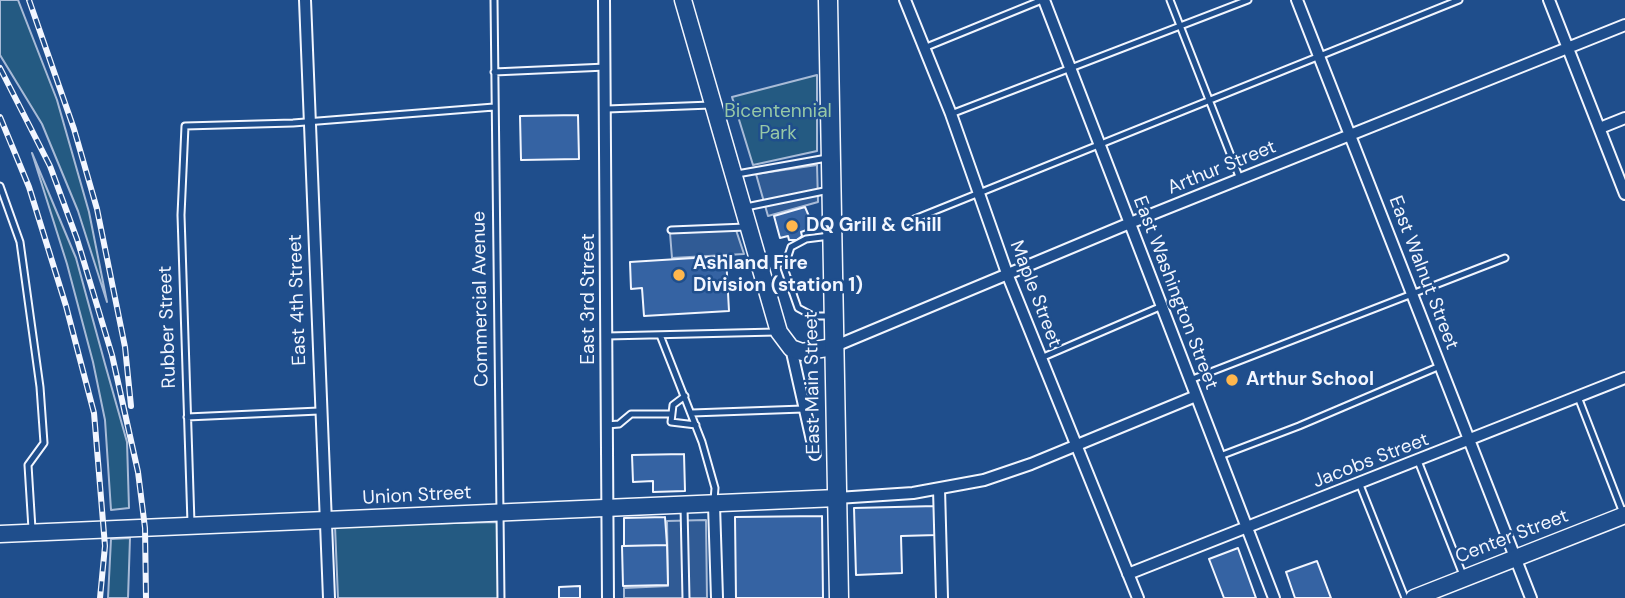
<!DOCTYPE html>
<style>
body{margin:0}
canvas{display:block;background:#1f4e8c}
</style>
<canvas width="1625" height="598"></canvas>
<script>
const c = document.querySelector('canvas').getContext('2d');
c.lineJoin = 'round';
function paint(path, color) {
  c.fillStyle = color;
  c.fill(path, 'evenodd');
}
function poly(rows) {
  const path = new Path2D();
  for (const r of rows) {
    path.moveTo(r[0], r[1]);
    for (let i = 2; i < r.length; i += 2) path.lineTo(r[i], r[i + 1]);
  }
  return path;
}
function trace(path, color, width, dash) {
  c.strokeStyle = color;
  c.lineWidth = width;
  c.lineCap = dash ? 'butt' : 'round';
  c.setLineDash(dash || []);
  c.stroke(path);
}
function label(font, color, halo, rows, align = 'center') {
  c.font = font + ' "DM Sans",sans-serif';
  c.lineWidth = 5;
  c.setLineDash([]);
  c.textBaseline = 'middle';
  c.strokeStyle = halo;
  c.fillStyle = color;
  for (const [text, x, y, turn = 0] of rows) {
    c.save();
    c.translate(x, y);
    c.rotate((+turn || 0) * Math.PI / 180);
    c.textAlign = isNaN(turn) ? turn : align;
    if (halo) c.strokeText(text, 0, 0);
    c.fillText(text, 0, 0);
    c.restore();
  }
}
const green = poly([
 [0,0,18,0,57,100,89,212,107,302,78,211,42,124,0,55,0,0],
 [817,75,817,151,753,165,732,97,817,75],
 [32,153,76,258,105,364,127,442,129,508,111,510,105,420,93,362,67,264,32,153],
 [497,522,499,598,338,598,335,526,497,522],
 [130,538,128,598,108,598,111,539,130,538]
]);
const parking = poly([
 [817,165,818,202,768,216,756,174,817,165],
 [736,230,744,254,672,258,670,233,736,230],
 [706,520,707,598,624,598,624,588,668,586,667,521,706,520]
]);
const building = poly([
 [578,115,579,159,521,160,520,116,578,115],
 [805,207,811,221,808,222,809,229,801,232,802,236,797,240,789,240,788,236,780,238,774,216,805,207],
 [726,256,729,311,644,316,642,288,631,289,630,262,726,256],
 [684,454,685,491,653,492,653,481,633,482,632,455,684,454],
 [936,506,937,535,901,536,902,573,856,575,854,508,936,506],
 [822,516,823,598,736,598,735,517,822,516],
 [665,517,667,545,624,546,624,518,665,517],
 [667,545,668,585,623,586,622,546,667,545],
 [1238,548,1256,598,1224,598,1209,559,1238,548],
 [1317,561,1331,598,1295,598,1286,572,1317,561],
 [580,586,580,598,559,598,559,587,580,586]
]);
const service = poly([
 [494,0,501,598],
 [1170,0,1240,179],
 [924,48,1042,0],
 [494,72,606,67],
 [607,109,711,105],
 [951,114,1248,0],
 [737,174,827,158],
 [0,186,20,242,40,387,44,443,28,465,32,529],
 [746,207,829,190],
 [907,222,1459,0],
 [671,230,746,227],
 [830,316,813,316,798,308,784,268,791,247,806,239,830,236],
 [660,335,702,442,715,488,714,500],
 [607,336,776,332],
 [1041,358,1162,306],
 [1190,380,1505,258],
 [685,396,673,405,671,422,696,425],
 [1578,397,1623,513],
 [692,413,803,409],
 [187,417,319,411],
 [607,425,619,424,631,414,670,414],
 [1220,456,1299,426,1440,366],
 [1418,461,1463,575],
 [1360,485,1405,598],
 [684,507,686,598],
 [191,523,181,215,185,126,293,123,494,107]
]);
const minor = poly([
 [305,0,329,598],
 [604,0,608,598],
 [905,0,951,114,1008,276,1138,598],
 [1044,0,1274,598],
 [1297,0,1531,598],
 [1549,0,1625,194],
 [1600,128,1625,118],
 [833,347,1130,223,1625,25],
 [791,348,815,454],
 [939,489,942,598],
 [837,498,913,493,984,480,1031,464,1196,396],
 [714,505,717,598],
 [1128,574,1625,378]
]);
const secondary = poly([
 [683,0,779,332,791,348,802,352,833,347],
 [0,534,837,498],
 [1414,598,1625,515]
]);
const primary = poly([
 [828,0,839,598]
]);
const rail = poly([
 [29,0,74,129,97,209,125,347,131,406],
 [0,68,50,166,77,239,112,355,138,472,145,528,146,598],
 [0,117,29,187,66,306,94,413,105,546,100,598]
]);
const markers = [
 [792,226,7,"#ffb74d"],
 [679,275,7,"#ffb74d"],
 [1232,380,7,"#ffb74d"]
];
const parkNames = [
 ["Bicentennial",778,112],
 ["Park",778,134]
];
const streetNames = [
 ["Arthur Street",1222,168,-22],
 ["East Walnut Street",1423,273,69],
 ["East Washington Street",1175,293,69],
 ["Maple Street",1035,294,69],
 ["Commercial Avenue",481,299,-91],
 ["East 3rd Street",589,299,-90],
 ["East 4th Street",298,300,-92],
 ["Rubber Street",168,327,-92],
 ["East Main Street",813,383,-91],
 ["Jacobs Street",1371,461,-21],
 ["Union Street",417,496,-3],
 ["Center Street",1512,537,-21]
];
const poiNames = [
 ["DQ Grill & Chill",806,226],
 ["Ashland Fire",693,264],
 ["Division (station 1)",693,286],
 ["Arthur School",1246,380]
];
paint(green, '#245a82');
trace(green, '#a8bbd7', 2);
paint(parking, '#305b95');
trace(parking, '#a8bbd7', 2);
paint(building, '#3563a3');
trace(building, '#f2f6ff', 2);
trace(service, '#f2f6ff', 9);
trace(minor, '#f2f6ff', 14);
trace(secondary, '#f2f6ff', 19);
trace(primary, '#f2f6ff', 21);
trace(service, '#1f4e8c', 5);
trace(minor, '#1f4e8c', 10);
trace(secondary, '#1f4e8c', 16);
trace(primary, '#1f4e8c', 18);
trace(rail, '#f2f6ff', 6);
trace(rail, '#1f4e8c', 3.5, [10]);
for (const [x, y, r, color] of markers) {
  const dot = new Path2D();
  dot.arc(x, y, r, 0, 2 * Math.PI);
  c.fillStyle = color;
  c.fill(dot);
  trace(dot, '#1f4e8c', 2.5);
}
label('19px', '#97c8a6', '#1f4e8c', parkNames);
label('19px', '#f2f6ff', '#1f4e8c', streetNames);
label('bold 19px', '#f2f6ff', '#1f4e8c', poiNames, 'left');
</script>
